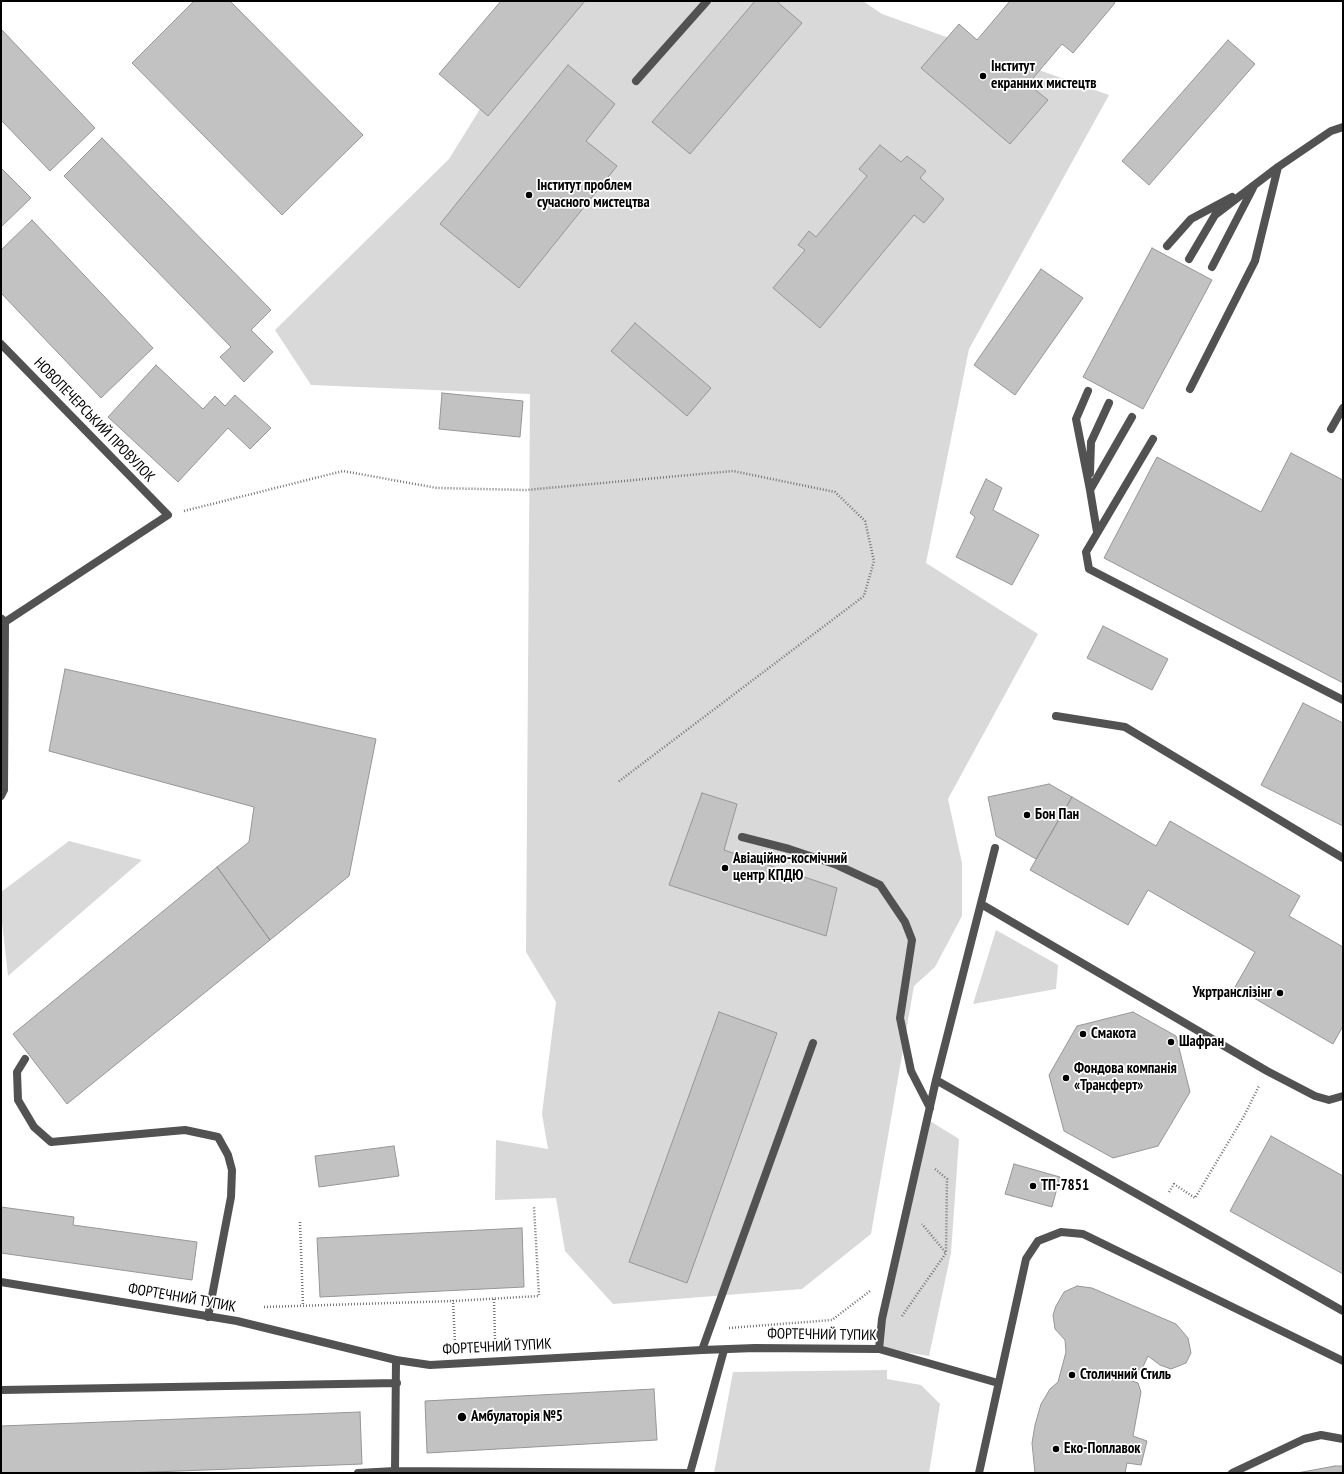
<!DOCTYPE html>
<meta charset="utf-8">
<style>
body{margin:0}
#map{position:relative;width:1344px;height:1474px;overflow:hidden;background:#fff;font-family:"PT Sans Narrow",sans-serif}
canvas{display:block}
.frame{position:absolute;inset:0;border:2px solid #000;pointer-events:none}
</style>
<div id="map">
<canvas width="1344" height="1474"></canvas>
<div class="frame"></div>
</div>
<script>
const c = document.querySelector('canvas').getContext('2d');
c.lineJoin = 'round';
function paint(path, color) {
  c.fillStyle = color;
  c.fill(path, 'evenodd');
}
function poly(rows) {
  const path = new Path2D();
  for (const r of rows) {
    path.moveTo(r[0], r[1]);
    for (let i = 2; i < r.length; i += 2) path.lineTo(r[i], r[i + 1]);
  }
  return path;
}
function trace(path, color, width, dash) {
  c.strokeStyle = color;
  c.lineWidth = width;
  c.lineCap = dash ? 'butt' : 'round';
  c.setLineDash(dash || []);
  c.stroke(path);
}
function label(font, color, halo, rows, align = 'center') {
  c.font = font + ' "PT Sans Narrow",sans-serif';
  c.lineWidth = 3.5;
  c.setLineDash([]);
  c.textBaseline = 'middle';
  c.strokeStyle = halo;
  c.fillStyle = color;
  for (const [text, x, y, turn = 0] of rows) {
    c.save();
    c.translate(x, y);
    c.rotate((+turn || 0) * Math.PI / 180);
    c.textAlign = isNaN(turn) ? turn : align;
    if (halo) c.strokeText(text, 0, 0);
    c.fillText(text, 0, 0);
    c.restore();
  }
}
const green = poly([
 [547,1,863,1,882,14,1109,95,969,349,926,563,1038,634,948,799,962,863,962,916,935,967,914,986,871,1234,802,1289,613,1304,565,1251,556,1198,495,1200,496,1140,548,1149,542,1114,556,1002,526,952,530,394,311,385,275,330,449,159],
 [69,841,142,860,8,976,1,913,1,892],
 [996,930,1058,965,1056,989,973,1004],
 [930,1121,959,1139,951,1253,929,1356,885,1349,881,1342],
 [887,1370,887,1379,921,1385,940,1404,929,1473,714,1473,733,1372]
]);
const building = poly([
 [194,1,230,1,363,135,282,215,132,63,194,1],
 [501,1,585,1,488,116,439,74,501,1],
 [755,1,776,1,802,23,690,154,652,122,755,1],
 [1010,1,1112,1,1115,3,1073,53,1062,44,1028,84,1048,100,1010,144,921,68,959,24,977,40,1010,1],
 [1,29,95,128,50,171,1,120,1,29],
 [1228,40,1255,64,1149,185,1122,161,1228,40],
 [568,65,615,104,586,141,617,166,519,288,440,224,568,65],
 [102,138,271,310,251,330,273,352,244,382,220,357,231,347,64,176,102,138],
 [880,145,901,162,907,156,926,171,920,178,944,199,924,223,914,215,820,328,773,288,805,250,798,245,809,231,816,237,867,176,859,169,880,145],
 [1,168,31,198,1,227,1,168],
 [32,220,153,348,101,398,1,293,1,250,32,220],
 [1152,248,1212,280,1143,409,1083,377,1152,248],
 [1041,269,1083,298,1015,395,974,365,1041,269],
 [635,323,711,388,687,416,611,351,635,323],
 [156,365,203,409,215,396,225,406,235,395,271,428,250,449,228,428,178,482,108,417,156,365],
 [442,393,523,401,520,437,439,429,442,393],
 [1291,453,1343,480,1343,683,1104,558,1157,457,1261,512,1291,453],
 [986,479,1002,488,993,510,1039,535,1012,585,956,557,975,517,970,513,986,479],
 [1103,626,1168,659,1152,690,1087,658,1103,626],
 [65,669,376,739,349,876,270,940,217,867,249,842,254,807,49,751,65,669],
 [1303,703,1343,723,1343,826,1261,785,1303,703],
 [1049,784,1072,797,1036,859,996,836,988,797,1049,784],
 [702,793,737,804,724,850,837,888,826,936,669,885,702,793],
 [1072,797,1156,846,1170,821,1300,896,1289,916,1343,947,1343,1026,1333,1044,1235,987,1255,952,1148,890,1128,925,1030,870,1072,797],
 [217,867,270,940,67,1104,13,1034,217,867],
 [719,1012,777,1033,687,1283,629,1262,719,1012],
 [1133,1012,1176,1036,1190,1092,1158,1146,1113,1158,1064,1131,1049,1075,1077,1026,1133,1012],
 [1271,1136,1343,1176,1343,1274,1230,1211,1271,1136],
 [394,1146,399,1176,319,1187,315,1156,394,1146],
 [1014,1164,1060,1177,1052,1207,1005,1194,1014,1164],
 [1,1207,74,1217,73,1225,197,1242,192,1280,1,1253,1,1207],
 [522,1228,524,1287,320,1297,317,1238,522,1228],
 [1077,1286,1092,1288,1176,1324,1188,1338,1191,1353,1186,1363,1171,1369,1160,1365,1148,1356,1141,1371,1132,1381,1138,1383,1141,1392,1133,1436,1147,1441,1141,1465,1127,1463,1125,1473,1035,1473,1032,1443,1035,1425,1041,1404,1050,1389,1058,1382,1066,1352,1065,1340,1055,1329,1053,1315,1056,1306,1064,1292,1077,1286],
 [654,1389,657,1440,427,1453,425,1401,654,1389],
 [360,1412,362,1464,127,1473,1,1473,1,1426,360,1412],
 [1335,1466,1343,1466,1343,1473,1297,1473,1335,1466]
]);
const path = poly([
 [184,511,343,471,437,488,526,490,733,471,835,492,865,521,874,561,864,596,618,782],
 [935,1169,947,1179,946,1253],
 [1169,1192,1174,1184,1195,1198,1244,1116,1259,1086],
 [300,1222,303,1306],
 [494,1299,495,1341],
 [264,1307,453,1301],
 [902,1316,946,1253,922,1224],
 [729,1328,832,1320,870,1291],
 [455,1343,453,1301,539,1296,534,1207]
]);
const lane = poly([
 [636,81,707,1],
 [1167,246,1191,219,1232,197],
 [1189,259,1215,215,1278,167,1331,131,1343,127],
 [1212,267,1253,188],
 [1,344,168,515,5,622],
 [1190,389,1255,261,1278,167],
 [1088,391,1076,419,1090,490],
 [1331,429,1343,408],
 [1153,439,1086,552,1089,569,1343,700],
 [1090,473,1091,442,1109,403],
 [1097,532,1090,490,1132,417],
 [1056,716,1125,727,1343,858],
 [1,796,4,790,5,622,2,619],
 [742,837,789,849,837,865,880,885,905,922,912,940,900,1018,911,1071,930,1108],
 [981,904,1267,1071,1315,1096,1329,1100,1343,1096],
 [25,1059,17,1072,18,1100,34,1127,51,1142,185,1130,218,1137,228,1155,232,1170,231,1197,208,1317],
 [936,1080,1343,1311],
 [879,1349,882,1319,936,1080,995,848],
 [702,1350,813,1043],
 [1,1390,397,1383],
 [358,1473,395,1471,690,1473,724,1350],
 [393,1473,395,1471,396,1360],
 [979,1473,1026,1259,1038,1241,1061,1232,1083,1234,1343,1361],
 [1232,1473,1304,1439,1321,1435,1343,1439]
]);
const street = poly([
 [1,1282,237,1321,396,1360,430,1365,702,1350,755,1348,879,1349,998,1383]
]);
const markers = [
 [983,76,4,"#000"],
 [529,195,4,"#000"],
 [1027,815,4,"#000"],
 [725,868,4,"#000"],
 [1280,993,4,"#000"],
 [1083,1034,4,"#000"],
 [1171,1042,4,"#000"],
 [1066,1078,4,"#000"],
 [1033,1186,4,"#000"],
 [1072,1375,4,"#000"],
 [462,1417,5,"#000"],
 [1056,1449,4,"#000"]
];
const poiNames = [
 ["Інститут",991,67],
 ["екранних мистецтв",991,84],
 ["Інститут проблем",537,186],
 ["сучасного мистецтва",537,203],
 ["Бон Пан",1035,815],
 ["Авіаційно-космічний",733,859],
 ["центр КПДЮ",733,876],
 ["Укртранслізінг",1272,993,"right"],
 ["Смакота",1091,1034],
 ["Шафран",1179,1042],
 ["Фондова компанія",1074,1069],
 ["«Трансферт»",1074,1086],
 ["ТП-7851",1041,1186],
 ["Столичний Стиль",1080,1375],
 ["Амбулаторія №5",471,1417],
 ["Еко-Поплавок",1064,1449]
];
const streetNames = [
 ["НОВОПЕЧЕРСЬКИЙ ПРОВУЛОК",94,420,46],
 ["ФОРТЕЧНИЙ ТУПИК",182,1298,10],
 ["ФОРТЕЧНИЙ ТУПИК",822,1335,1],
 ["ФОРТЕЧНИЙ ТУПИК",497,1347,-3]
];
paint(green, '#d9d9d9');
paint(building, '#c2c2c2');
trace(building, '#969696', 1);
trace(path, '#747474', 2.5, [1, 2]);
trace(lane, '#525252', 8);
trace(street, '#525252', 8);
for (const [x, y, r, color] of markers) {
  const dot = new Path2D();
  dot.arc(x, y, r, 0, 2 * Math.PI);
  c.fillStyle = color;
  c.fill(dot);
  trace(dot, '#fff', 1.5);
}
label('bold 15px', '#000', '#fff', poiNames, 'left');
label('15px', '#000', '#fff', streetNames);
</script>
